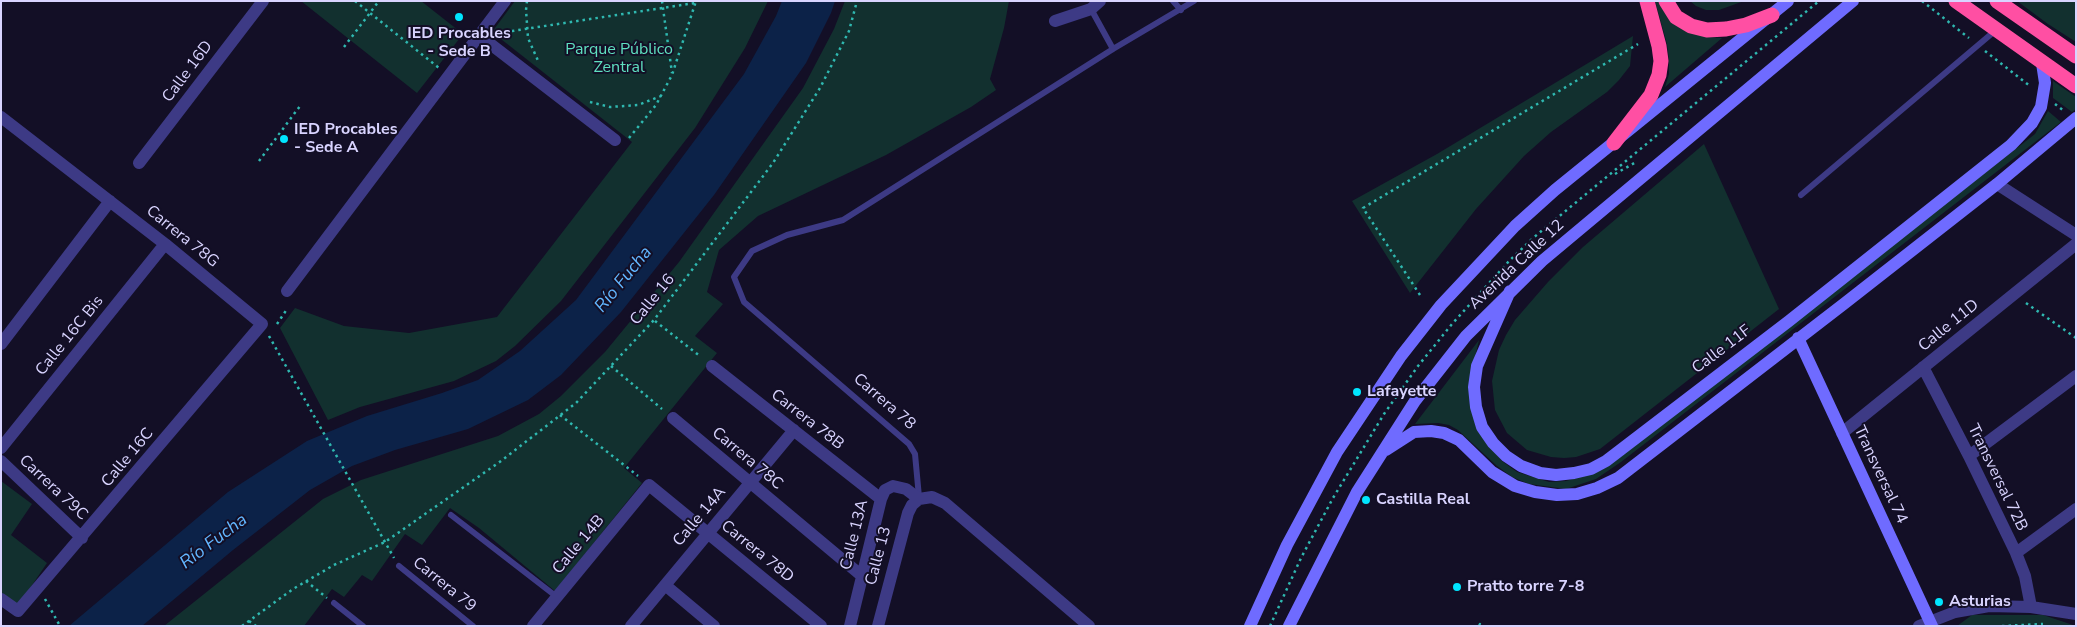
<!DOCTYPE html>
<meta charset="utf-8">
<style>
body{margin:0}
#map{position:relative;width:2077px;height:627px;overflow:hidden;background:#130f26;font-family:"Nunito Sans",sans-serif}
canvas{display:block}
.frame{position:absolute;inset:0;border:2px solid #d9d4ff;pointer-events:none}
</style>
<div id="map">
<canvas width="2077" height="627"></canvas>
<div class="frame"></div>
</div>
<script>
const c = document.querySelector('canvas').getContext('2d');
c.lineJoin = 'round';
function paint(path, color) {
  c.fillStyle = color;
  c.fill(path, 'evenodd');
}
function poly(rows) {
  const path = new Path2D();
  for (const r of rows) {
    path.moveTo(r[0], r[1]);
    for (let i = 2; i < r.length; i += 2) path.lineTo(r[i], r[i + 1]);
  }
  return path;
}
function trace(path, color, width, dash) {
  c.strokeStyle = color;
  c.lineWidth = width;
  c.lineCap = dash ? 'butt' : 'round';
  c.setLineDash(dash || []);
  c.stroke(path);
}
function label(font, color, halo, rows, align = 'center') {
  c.font = font + ' "Nunito Sans",sans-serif';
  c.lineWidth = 4;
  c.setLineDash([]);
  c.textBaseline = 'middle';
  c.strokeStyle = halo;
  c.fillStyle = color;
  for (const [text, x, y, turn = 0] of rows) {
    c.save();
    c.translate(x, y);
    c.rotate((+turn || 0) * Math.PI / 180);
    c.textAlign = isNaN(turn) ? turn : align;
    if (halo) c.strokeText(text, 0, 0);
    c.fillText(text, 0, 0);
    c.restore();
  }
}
const green = poly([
 [301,1,421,1,463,34,417,93],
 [515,1,768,1,745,48,695,128,561,301,515,346,496,361,454,381,360,407,328,420,280,328,295,308,344,326,409,333,497,317,632,142,492,32],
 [845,1,1009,1,1004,28,990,79,996,90,971,107,886,155,758,216,719,250,707,292,723,304,695,336,717,353,624,468,642,483,555,591,479,528,450,508,422,545,405,534,372,581,362,575,344,597,332,589,304,626,164,626,323,499,361,480,498,436,539,414,561,396,605,352,679,262,803,88,834,29],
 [1655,1,1660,1,1708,37,1722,38,1665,87,1669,74,1669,60,1667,44],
 [1690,1,1744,1,1719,10,1706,10,1696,6],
 [2017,1,2076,1,2076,42,2048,24],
 [1633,36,1630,66,1619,80,1607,92,1551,132,1524,156,1476,209,1410,293,1352,201,1437,154],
 [2053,81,2076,97,2076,109,2072,112,2053,98],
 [2048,111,2061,122,1621,462,1596,479,1566,489,1529,484,1512,477,1497,466,1458,430,1449,425,1438,423,1415,424,1479,340,1471,375,1483,437,1502,461,1517,472,1549,482,1566,481,1594,473,1619,458,2035,134],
 [1704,144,1779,309,1600,449,1576,457,1564,458,1551,457,1527,450,1507,433,1495,410,1492,381,1499,350,1506,335,1515,320,1548,282,1583,247],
 [1,481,32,504,11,535,47,563,18,606,1,594],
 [1972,615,2043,615,2076,626,1957,626]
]);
const water = poly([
 [782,1,835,1,831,13,806,63,714,195,621,312,561,375,528,400,468,429,395,450,352,466,310,490,233,550,142,626,69,626,228,492,307,441,367,416,442,393,478,380,520,351,576,300,744,74,776,16]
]);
const path = poly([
 [355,1,439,68],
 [527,1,526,10,528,38,539,63],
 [662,1,672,73],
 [1922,1,1969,38],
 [499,33,695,3],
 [1985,51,2030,86],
 [590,102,610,107,638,105,661,96],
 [2055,104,2064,111],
 [629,138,656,105,672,75,696,1],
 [259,161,300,106],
 [1615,174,1636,162],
 [1420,295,1363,208,1638,44],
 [2026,303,2076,338],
 [655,321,701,357],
 [277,324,287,309],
 [269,336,394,558],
 [611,366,662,409],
 [560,415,638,476],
 [306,581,327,598],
 [45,599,60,626],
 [249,621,256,626],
 [242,626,293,589,334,565,385,542,501,461,576,403,654,320,773,163,820,88,849,31,857,1],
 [1270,626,1301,558,1333,498,1384,414,1418,366,1452,324,1510,260,1533,238,1819,1],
 [1479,626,1480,624,1481,626],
 [2002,626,2043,624]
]);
const lane = poly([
 [1173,1,1181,10],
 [1091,9,1113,49],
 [1801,195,1996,30],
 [919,497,915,454,909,444,744,302,734,277,752,251,787,235,843,220,1113,49,1194,1],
 [451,515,557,597],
 [399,566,473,626],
 [334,603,363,626]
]);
const street = poly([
 [1055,21,1091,9,1100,1],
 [480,36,615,140],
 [1,117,165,244,262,324,18,611,1,599],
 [139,163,263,1],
 [1997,184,2076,235],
 [287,291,505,1],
 [1,344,110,201],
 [712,366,881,499],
 [1923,367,1969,456,2016,553,2025,576,2031,607],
 [673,418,862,576],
 [1842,433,2076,244],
 [1,448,165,244],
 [1969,456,2076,376],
 [1,461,82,538],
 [919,499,932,497,945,503,1089,626],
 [2016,553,2076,509],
 [665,585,714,626],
 [533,626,649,485,821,626],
 [631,626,794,430],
 [850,626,881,499,885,490,893,486,906,489,919,499],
 [878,626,908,513,912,505,919,499],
 [1919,626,1955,612,1989,606,2031,607,2076,614]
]);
const secondary = poly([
 [1510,291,1477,366,1474,387,1476,407,1482,427,1493,443,1506,456,1521,466,1540,473,1556,475,1574,473,1591,469,1606,461,1789,321,2011,145,2032,123,2041,107,2045,83,2042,63],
 [1798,338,1932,626],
 [1386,450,1414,432,1431,431,1444,433,1459,440,1492,472,1515,486,1535,492,1557,495,1577,494,1597,488,1618,478,1845,303,1997,184,2076,118],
 [1250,626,1287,545,1337,452,1401,356,1441,305,1515,226,1555,190,1788,1],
 [1289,626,1357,492,1415,401,1466,336,1542,261,1853,1]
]);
const highway = poly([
 [1666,1,1676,17,1691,26,1707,30,1726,29,1746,25,1772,15],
 [1956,1,2076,86],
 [1997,1,2076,56],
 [1614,143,1651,95,1659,75,1661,61,1659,46,1647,1]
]);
const pathBridge = poly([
 [344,47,379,1]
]);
const markers = [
 [459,17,5,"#00e5ff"],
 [284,139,5,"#00e5ff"],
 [1357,392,5,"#00e5ff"],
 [1366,500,5,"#00e5ff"],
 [1457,587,5,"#00e5ff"],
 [1939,602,5,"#00e5ff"]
];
const poiNames = [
 ["IED Procables",459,34,"center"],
 ["- Sede B",459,52,"center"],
 ["IED Procables",294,130],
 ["- Sede A",294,148],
 ["Lafayette",1367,392],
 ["Castilla Real",1376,500],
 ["Pratto torre 7-8",1467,587],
 ["Asturias",1949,602]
];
const parkNames = [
 ["Parque Público",619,50],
 ["Zentral",619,68]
];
const streetNames = [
 ["Calle 16D",188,72,-53],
 ["Carrera 78G",182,237,39],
 ["Avenida Calle 12",1517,265,-43],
 ["Calle 16",653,300,-51],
 ["Calle 11D",1949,326,-39],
 ["Calle 16C Bis",70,336,-51],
 ["Calle 11F",1722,350,-37],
 ["Carrera 78",884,402,41],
 ["Carrera 78B",807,420,38],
 ["Calle 16C",128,458,-50],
 ["Carrera 78C",747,459,40],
 ["Transversal 74",1880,475,65],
 ["Transversal 72B",1997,478,64],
 ["Carrera 79C",53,488,43],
 ["Calle 14A",700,517,-50],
 ["Calle 13A",855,535,-76],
 ["Calle 14B",579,545,-50],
 ["Carrera 78D",757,552,39],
 ["Calle 13",879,556,-75],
 ["Carrera 79",444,585,39]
];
const waterNames = [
 ["Río Fucha",624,280,-51],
 ["Río Fucha",214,542,-37]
];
paint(green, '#12302f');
paint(water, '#0c2248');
trace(path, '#2fb8b0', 2.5, [2.5, 4]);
trace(lane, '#3d3a85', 6);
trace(street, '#3d3a85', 12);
trace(secondary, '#6f6bff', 12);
trace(highway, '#ff4fa3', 15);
trace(pathBridge, '#2fb8b0', 2.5, [2.5, 4]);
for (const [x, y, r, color] of markers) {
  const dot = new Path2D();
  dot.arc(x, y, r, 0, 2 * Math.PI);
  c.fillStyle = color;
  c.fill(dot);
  trace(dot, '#130f26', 2);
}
label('bold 16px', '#d9d4ff', '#130f26', poiNames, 'left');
label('16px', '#5fe0c0', '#130f26', parkNames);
label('16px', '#d9d4ff', '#130f26', streetNames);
label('italic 18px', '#62b6ff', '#130f26', waterNames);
</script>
